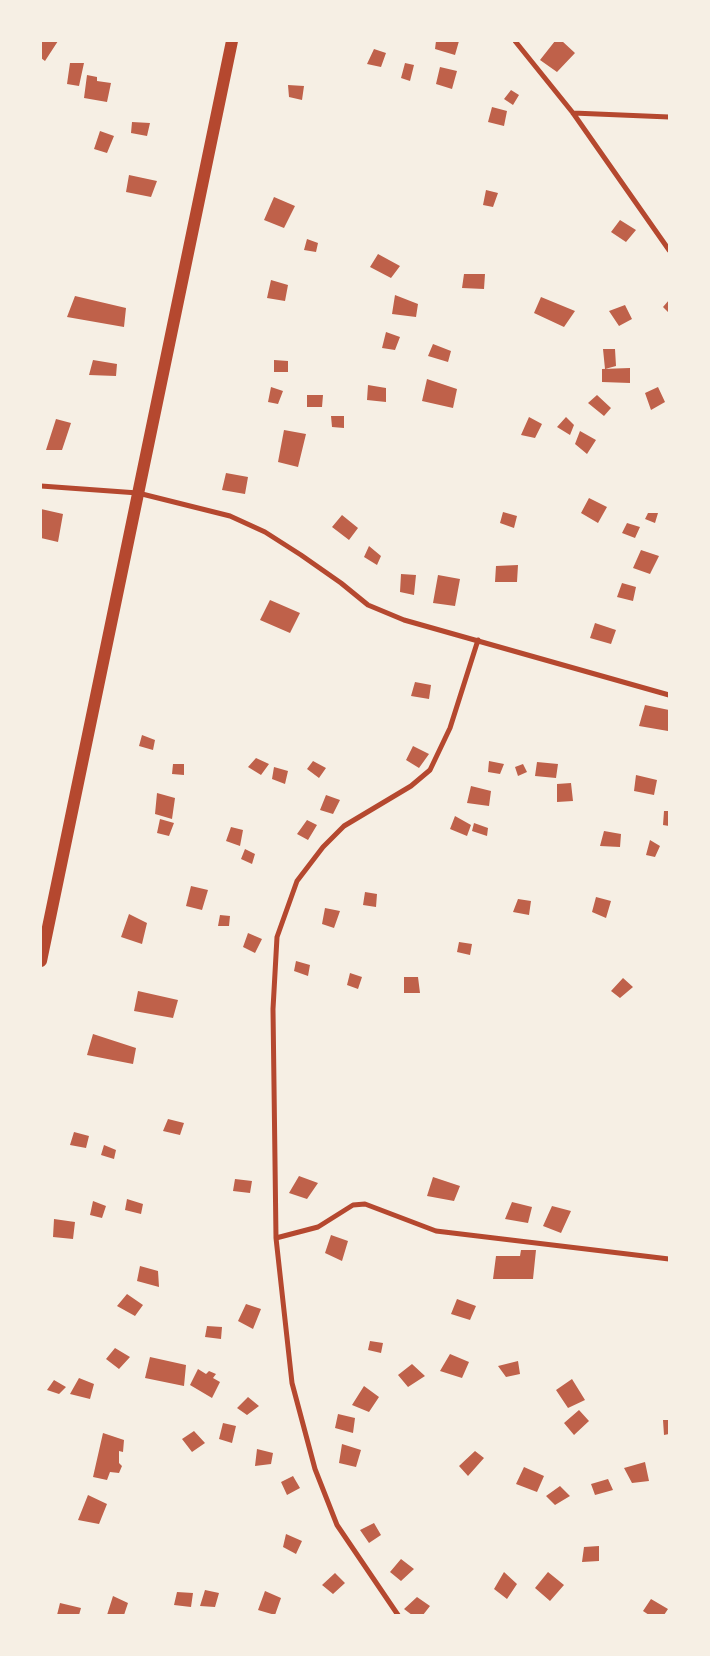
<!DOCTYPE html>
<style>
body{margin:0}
#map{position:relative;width:710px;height:1656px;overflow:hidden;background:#f6efe4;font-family:Helvetica,sans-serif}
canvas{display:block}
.frame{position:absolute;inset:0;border:42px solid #f6efe4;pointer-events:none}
</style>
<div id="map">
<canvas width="710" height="1656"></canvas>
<div class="frame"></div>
</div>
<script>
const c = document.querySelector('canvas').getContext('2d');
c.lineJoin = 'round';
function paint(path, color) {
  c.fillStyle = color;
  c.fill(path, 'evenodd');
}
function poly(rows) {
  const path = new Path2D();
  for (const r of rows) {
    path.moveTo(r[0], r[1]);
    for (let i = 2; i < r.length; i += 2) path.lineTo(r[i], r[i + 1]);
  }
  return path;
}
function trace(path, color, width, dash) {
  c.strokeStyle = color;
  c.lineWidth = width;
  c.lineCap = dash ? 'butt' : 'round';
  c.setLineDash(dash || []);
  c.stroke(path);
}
const building = poly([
 [41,41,58,41,45,61,41,58],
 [436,41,459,41,455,55,435,49],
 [555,41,562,41,575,53,557,72,540,60],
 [374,49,386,53,381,67,367,64],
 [70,63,84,63,79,86,67,84],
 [405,63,414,65,410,81,401,78],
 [440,67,457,71,452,89,436,84],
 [87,75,97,77,97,81,111,83,107,102,84,98],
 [288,85,304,86,302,100,289,97],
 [511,90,519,95,513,105,504,99],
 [492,107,507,111,504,126,488,122],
 [132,122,150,123,147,136,131,133],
 [100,131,114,136,107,153,94,149],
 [129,175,157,181,151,197,126,192],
 [486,190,498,193,493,207,483,205],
 [274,197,295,206,284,228,264,220],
 [620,220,636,230,626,242,611,232],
 [307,239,318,243,316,252,304,250],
 [378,254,400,266,391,278,370,267],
 [464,274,485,274,484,289,462,288],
 [271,280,288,285,285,301,267,298],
 [395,295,418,304,416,317,392,314],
 [75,296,126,308,124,327,67,317],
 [541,297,575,311,564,327,534,313],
 [669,300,669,313,663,307],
 [625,305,632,319,619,326,609,311],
 [386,332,400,337,395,350,382,348],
 [433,344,451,351,448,362,428,356],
 [603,349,615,349,616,366,605,369],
 [93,360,117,364,116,376,89,375],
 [274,360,288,361,288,372,274,372],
 [630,368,630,383,602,382,602,369],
 [427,379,457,389,453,408,422,401],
 [368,385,386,388,386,402,367,400],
 [271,387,283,391,278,404,268,402],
 [658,387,665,402,651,410,645,393],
 [307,395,323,395,322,407,307,407],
 [597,395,611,408,604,416,588,403],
 [331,416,344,416,344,428,332,427],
 [529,417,542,424,535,438,521,435],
 [566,417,574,425,570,435,557,427],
 [56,419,71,423,62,450,46,450],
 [284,430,306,434,298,467,278,462],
 [580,431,596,440,587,454,575,444],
 [226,473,248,477,245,494,222,490],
 [589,498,607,507,598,523,581,513],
 [41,509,63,514,58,542,41,538],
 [503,512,517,516,514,528,500,523],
 [648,513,658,513,655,523,645,519],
 [342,515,358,528,349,540,332,527],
 [627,523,640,527,635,538,622,533],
 [369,546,381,556,377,565,364,557],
 [641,550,659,556,650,574,633,568],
 [518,565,517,582,495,582,496,566],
 [401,574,416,575,414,595,400,592],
 [438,575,460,579,455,606,433,603],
 [622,583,636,587,633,601,617,597],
 [270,600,300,613,290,633,260,620],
 [595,623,616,630,611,644,590,638],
 [415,682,431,685,429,699,411,696],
 [645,705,669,710,668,731,639,726],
 [142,735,155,740,153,750,139,746],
 [413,746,429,754,419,768,406,760],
 [256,758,269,764,261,775,248,767],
 [313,761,326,768,319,778,307,769],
 [489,761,504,764,500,774,488,772],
 [537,762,558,764,556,778,535,776],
 [173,764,184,764,184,775,172,774],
 [523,764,527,772,518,776,515,767],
 [274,767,288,771,285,784,272,779],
 [636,775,657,780,654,795,634,791],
 [571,783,573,801,557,802,557,784],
 [471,786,491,791,489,806,467,803],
 [157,793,175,798,172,819,155,814],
 [326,795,340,800,333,814,320,810],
 [664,811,669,811,669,826,663,825],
 [455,816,471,825,467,836,450,829],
 [160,819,174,823,169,836,157,833],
 [307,820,317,825,308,840,297,834],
 [474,823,488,828,487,836,472,831],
 [231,827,243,830,240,846,226,841],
 [604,831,621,834,620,847,600,846],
 [650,840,660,846,655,857,646,855],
 [245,849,255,854,252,864,241,859],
 [191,886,208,890,202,910,186,906],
 [365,892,377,894,376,907,363,905],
 [596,897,611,901,606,918,592,912],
 [518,899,531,901,529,915,513,912],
 [325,908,340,911,334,928,322,924],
 [129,914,147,923,142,944,121,937],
 [220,915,230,916,229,926,218,926],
 [248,933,262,939,255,953,243,947],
 [459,942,472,944,470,955,457,952],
 [296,961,310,965,308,976,294,971],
 [350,973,362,977,358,989,347,985],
 [404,977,418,977,420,993,404,993],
 [623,978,633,987,620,998,611,991],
 [138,991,178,1000,173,1018,134,1011],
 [93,1034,136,1048,133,1064,87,1055],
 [168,1119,184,1123,180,1135,163,1131],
 [74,1132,89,1136,86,1148,70,1145],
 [104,1145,116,1150,114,1159,101,1155],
 [299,1176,318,1183,307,1199,289,1193],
 [433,1177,460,1186,454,1201,427,1196],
 [235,1179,252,1181,250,1193,233,1191],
 [127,1199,143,1204,141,1214,125,1210],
 [93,1201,106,1206,102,1218,90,1215],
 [512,1202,532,1207,528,1223,505,1219],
 [552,1206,571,1211,561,1233,543,1226],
 [54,1219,75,1222,73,1239,53,1237],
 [331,1235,348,1241,342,1261,325,1253],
 [521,1250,536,1250,533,1279,493,1279,496,1256,520,1256],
 [140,1266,158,1271,159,1287,137,1281],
 [127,1294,143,1305,135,1316,117,1306],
 [457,1299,476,1306,470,1320,451,1314],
 [246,1304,261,1309,253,1329,238,1321],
 [207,1326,222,1327,221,1339,205,1337],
 [370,1341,383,1343,381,1353,368,1350],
 [115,1348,130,1357,119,1369,106,1359],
 [450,1354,469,1362,462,1378,440,1371],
 [150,1357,186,1365,184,1386,145,1378],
 [518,1361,520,1374,506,1377,498,1366],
 [412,1364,425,1376,408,1387,398,1375],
 [198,1369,206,1374,209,1371,216,1374,213,1378,220,1382,212,1398,190,1385],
 [79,1378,94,1384,90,1399,70,1394],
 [572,1379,585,1400,568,1408,556,1390],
 [54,1380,66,1387,59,1394,47,1390],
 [364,1386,379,1397,369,1412,352,1405],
 [248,1397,259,1406,247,1415,237,1408],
 [579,1410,589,1421,574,1435,564,1423],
 [338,1414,355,1418,353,1433,335,1428],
 [663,1420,669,1420,669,1434,664,1435],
 [223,1423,236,1426,232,1443,219,1439],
 [194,1431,205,1443,192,1452,182,1439],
 [103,1433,124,1440,123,1452,119,1451,119,1463,122,1466,119,1473,110,1472,107,1480,93,1477],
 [342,1444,361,1450,356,1467,339,1463],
 [257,1449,273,1453,271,1464,255,1466],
 [475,1451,484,1458,468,1476,459,1466],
 [645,1462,649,1481,632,1483,624,1468],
 [524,1467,544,1476,537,1492,516,1484],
 [293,1476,300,1488,287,1495,281,1482],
 [608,1479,613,1490,595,1495,591,1484],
 [560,1486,570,1496,555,1505,546,1496],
 [88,1495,107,1504,99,1524,78,1520],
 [374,1523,381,1535,369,1543,360,1530],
 [286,1534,302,1541,296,1554,283,1547],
 [599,1546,599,1561,582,1562,584,1547],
 [401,1559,414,1569,401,1581,390,1572],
 [504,1572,517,1584,507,1599,494,1589],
 [548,1572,564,1585,550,1601,535,1588],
 [335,1573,345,1583,333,1594,322,1585],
 [205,1590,219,1593,215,1607,200,1606],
 [265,1591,281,1598,275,1615,258,1610],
 [177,1592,193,1593,191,1607,174,1605],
 [113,1596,128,1603,124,1615,107,1615],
 [417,1597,430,1606,423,1615,412,1615,404,1609],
 [651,1599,668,1609,664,1615,649,1615,643,1611],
 [60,1603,81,1608,79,1615,57,1615]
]);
const minor = poly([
 [515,41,573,113,669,250],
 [573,113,669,117],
 [41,486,138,493,230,516,265,532,301,555,341,583,368,605,404,620,669,695],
 [276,1238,318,1227,353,1205,365,1204,436,1231,669,1259],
 [398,1615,337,1525,315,1469,292,1383,276,1238,273,1009,277,937,297,881,323,847,344,826,411,786,430,770,450,728,478,640]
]);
const primary = poly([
 [41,961,232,41]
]);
paint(building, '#bf614a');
trace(minor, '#b5482f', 5);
trace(primary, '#b5482f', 12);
</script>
